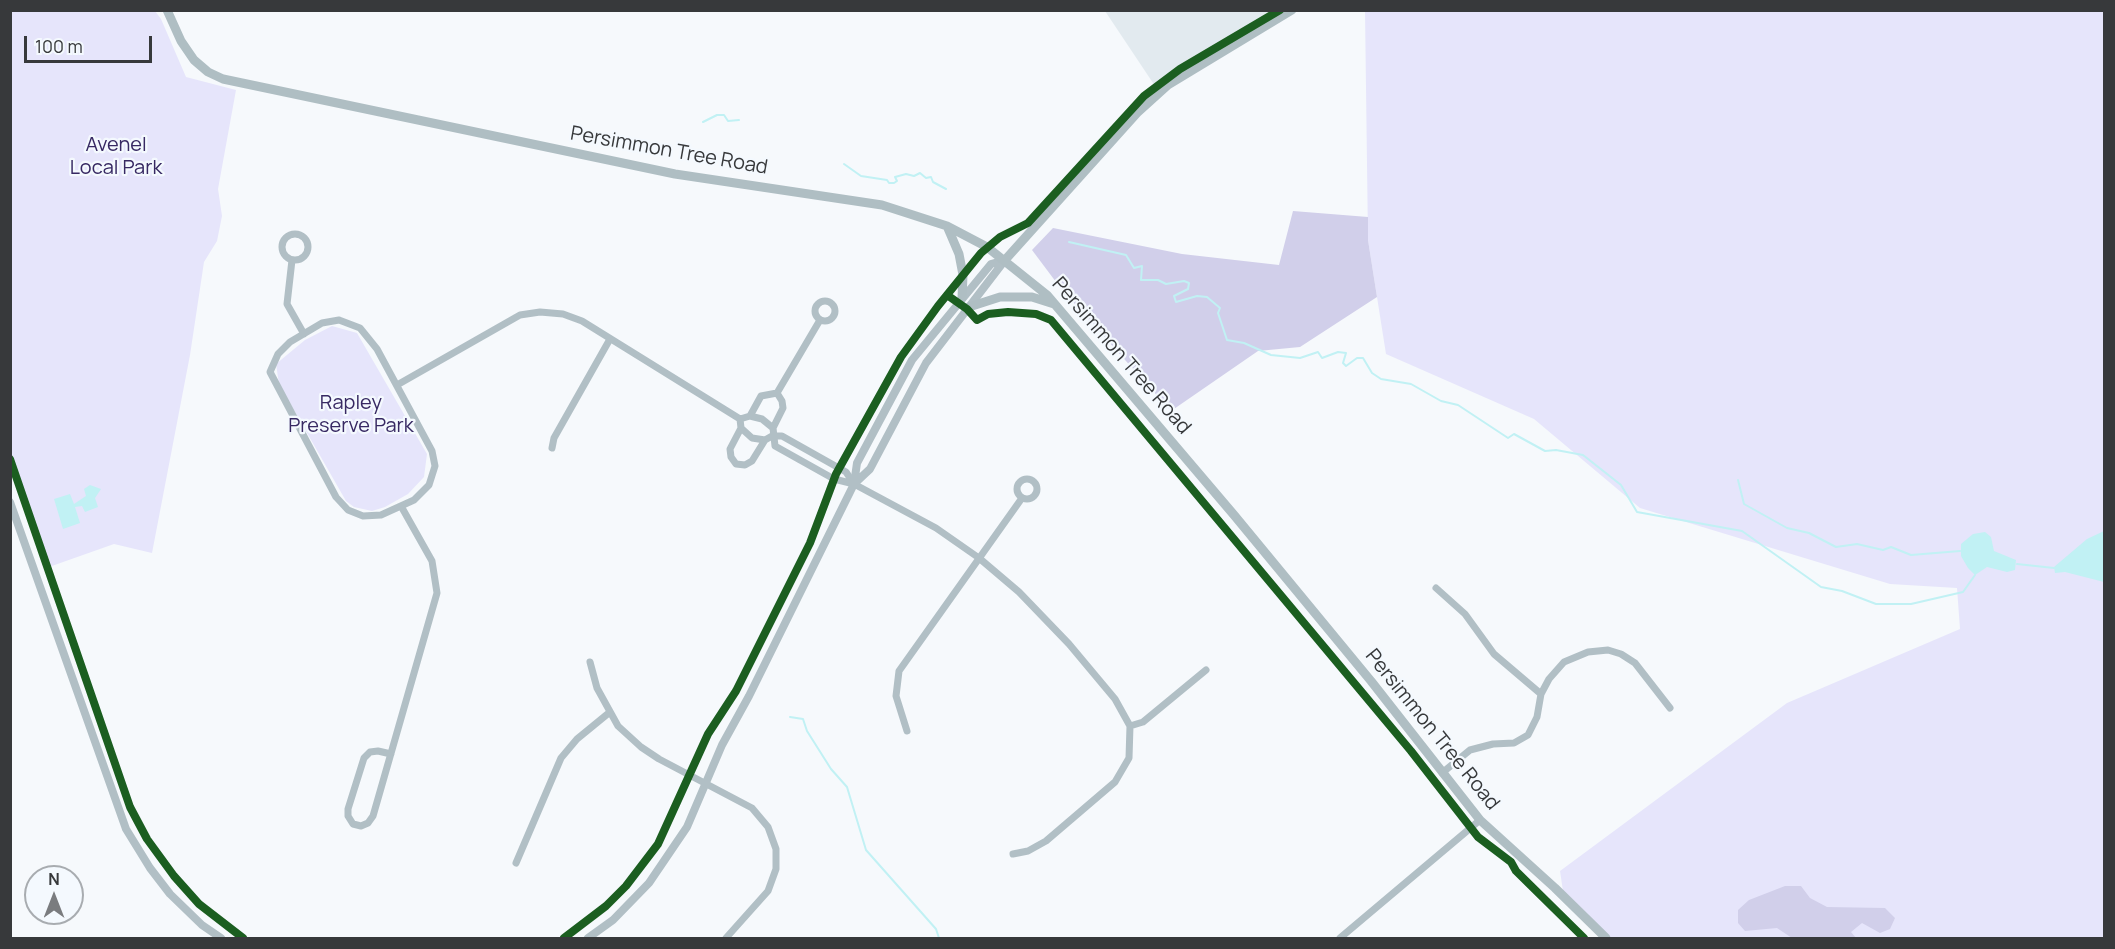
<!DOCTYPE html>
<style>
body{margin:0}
#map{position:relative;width:2115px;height:949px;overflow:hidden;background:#f6f9fc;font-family:Manrope,sans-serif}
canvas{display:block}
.frame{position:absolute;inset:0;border:12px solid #37393b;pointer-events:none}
.north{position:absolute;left:24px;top:865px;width:60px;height:60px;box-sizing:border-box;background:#f4f9fe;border:2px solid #a8acb0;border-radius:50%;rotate:0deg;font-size:16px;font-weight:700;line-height:24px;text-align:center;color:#37393b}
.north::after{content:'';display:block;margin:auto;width:21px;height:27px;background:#7a7c7f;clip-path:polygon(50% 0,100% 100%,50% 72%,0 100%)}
.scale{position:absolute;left:24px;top:36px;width:128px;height:27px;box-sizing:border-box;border:3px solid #37393b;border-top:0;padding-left:8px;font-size:18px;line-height:21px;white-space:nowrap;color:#37393b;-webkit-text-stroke:4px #f4f9fe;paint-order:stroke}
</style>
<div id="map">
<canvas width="2115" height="949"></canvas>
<div class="frame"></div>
<div class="north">N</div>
<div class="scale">100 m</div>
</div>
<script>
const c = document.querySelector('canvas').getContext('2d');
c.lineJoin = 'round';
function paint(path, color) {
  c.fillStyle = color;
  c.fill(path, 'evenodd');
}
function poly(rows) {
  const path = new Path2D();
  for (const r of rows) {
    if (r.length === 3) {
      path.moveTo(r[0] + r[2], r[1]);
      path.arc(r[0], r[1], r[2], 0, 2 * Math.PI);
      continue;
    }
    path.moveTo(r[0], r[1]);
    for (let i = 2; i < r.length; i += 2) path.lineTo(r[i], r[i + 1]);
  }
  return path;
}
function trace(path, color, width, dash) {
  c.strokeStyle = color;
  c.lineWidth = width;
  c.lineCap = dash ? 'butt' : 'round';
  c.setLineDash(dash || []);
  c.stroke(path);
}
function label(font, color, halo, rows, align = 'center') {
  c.font = font + ' Manrope,sans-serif';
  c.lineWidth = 4.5;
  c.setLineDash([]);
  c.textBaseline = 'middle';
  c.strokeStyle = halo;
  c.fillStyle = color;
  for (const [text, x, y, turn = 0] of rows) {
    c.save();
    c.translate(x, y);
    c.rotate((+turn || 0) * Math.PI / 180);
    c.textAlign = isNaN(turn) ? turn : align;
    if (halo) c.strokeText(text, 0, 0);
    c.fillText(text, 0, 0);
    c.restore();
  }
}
const built = poly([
 [1105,11,1284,11,1157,89]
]);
const green = poly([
 [11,11,155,11,161,19,186,77,236,90,218,189,222,216,217,241,204,262,190,355,152,553,114,544,49,567,11,456],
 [1365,11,2104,11,2104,938,1611,938,1563,891,1560,871,1787,703,1960,629,1957,588,1890,584,1640,508,1534,419,1386,354,1368,240],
 [332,326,357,333,427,454,424,477,408,494,385,507,372,511,354,507,346,501,279,384,276,364,305,340]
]);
const forest = poly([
 [1293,211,1368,217,1368,240,1377,297,1300,347,1258,351,1171,411,1062,290,1032,250,1053,228,1182,254,1279,265],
 [1785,886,1801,886,1810,898,1827,907,1885,908,1895,918,1890,929,1880,933,1862,923,1851,932,1856,938,1792,938,1777,928,1745,931,1738,923,1738,910,1749,900]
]);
const water = poly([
 [90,485,101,489,95,498,98,507,85,512,82,506,75,507,80,523,63,529,54,499,70,494,74,504,86,496,84,489],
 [2104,531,2104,582,2065,572,2055,573,2054,567,2087,539],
 [1985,532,1991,537,1994,551,2016,560,2015,570,2007,572,1987,567,1975,575,1968,568,1961,556,1961,544,1973,534]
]);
const stream = poly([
 [703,122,717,115,724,115,728,121,739,120],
 [844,164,861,176,887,180,889,183,894,183,897,181,895,177,906,174,914,176,920,173,926,178,931,177,933,182,946,189],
 [1069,242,1126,255,1134,268,1142,266,1141,280,1158,280,1166,284,1184,281,1189,283,1188,289,1174,296,1176,302,1197,296,1207,297,1220,308,1218,313,1227,340,1244,343,1271,355,1300,358,1318,352,1322,358,1338,352,1346,353,1343,363,1346,366,1357,358,1363,358,1372,373,1381,379,1411,384,1441,401,1458,405,1508,438,1514,434,1545,451,1556,450,1583,455,1621,485,1637,512,1742,531,1821,587,1842,591,1876,604,1911,604,1963,592,1975,575],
 [1738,480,1744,504,1787,528,1809,533,1836,547,1857,544,1883,550,1891,547,1911,555,1960,551],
 [2017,564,2054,568],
 [790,717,803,719,807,731,831,769,847,787,866,850,936,929,939,938]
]);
const minor = poly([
 [295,247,13],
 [292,260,287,304,304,334],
 [825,311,10],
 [339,320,360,328,377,349,432,451,435,466,429,485,414,500,381,515,363,516,348,510,336,497,270,372,278,354,290,342,322,323,339,320],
 [397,385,520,315,540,312,563,314,582,321,740,419,750,416,762,419,773,428,775,446,834,479,854,484,936,528,979,558,1019,592,1069,644,1115,699,1130,726,1129,758,1115,782,1046,841,1028,851,1013,854],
 [777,393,820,320],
 [750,416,761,396,777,393],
 [740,419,741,428,752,438,765,440,772,436,782,436,846,472,854,484],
 [741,428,730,449,731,457,736,464,745,465,752,461,765,440],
 [773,428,783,408,782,401,777,393],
 [552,448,554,438,610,339],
 [1027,489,10],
 [1436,588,1465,614,1494,654,1541,694],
 [590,662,597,688,618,726,641,747,659,759,752,808,768,827,776,849,776,869,768,891,726,938],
 [1130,726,1143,722,1206,670],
 [907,731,896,696,899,671,1022,498],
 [391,754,378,751,370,752,364,758,348,809,348,816,353,824,361,826,368,823,373,816,437,593,432,561,401,506],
 [1442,773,1470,750,1493,744,1514,743,1528,735,1537,717,1541,694,1549,679,1564,662,1588,652,1608,650,1621,654,1635,663,1670,708],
 [516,863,561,758,577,739,610,712],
 [1340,938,1480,820]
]);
const tertiary = poly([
 [854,484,870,469,926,363,1005,260],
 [10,502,126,829,150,868,170,894,202,925,221,938],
 [588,938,613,920,649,883,687,827,722,745,749,696,854,484,857,463,912,360,991,264,1005,260]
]);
const secondary = poly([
 [167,10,181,41,194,60,208,72,223,79,675,174,882,205,947,226,987,247,1047,295,1234,515,1371,681,1480,820,1555,888,1606,938],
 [947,226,959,254,963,275,962,298],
 [1005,260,1137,113,1168,85,1292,10],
 [969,307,1000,297,1032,297,1054,304]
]);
const cycleway = poly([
 [947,295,967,309,977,320,988,314,1008,312,1036,314,1051,320,1411,751,1478,837,1511,862,1516,871,1584,938],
 [10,459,130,807,147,839,174,876,199,904,243,938],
 [564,938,606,906,626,886,658,844,708,734,736,691,810,543,836,474,901,357,938,306,981,253,1000,237,1028,223,1144,96,1180,69,1280,10]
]);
const parkNames = [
 ["Avenel",116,145],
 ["Local Park",116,168],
 ["Rapley",351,403],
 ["Preserve Park",351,426]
];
const streetNames = [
 ["Persimmon Tree Road",669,151,10],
 ["Persimmon Tree Road",1121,356,49],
 ["Persimmon Tree Road",1432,730,51]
];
paint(built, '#e2eaef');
paint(green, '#e6e5fb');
paint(forest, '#d1cfea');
paint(water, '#c1f1f4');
trace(stream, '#c1f1f4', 2);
trace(minor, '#b1bfc5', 7);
trace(tertiary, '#b1bfc5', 8);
trace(secondary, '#afbec3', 9);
trace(cycleway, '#1b5e20', 8);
label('20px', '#372963', '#f4f9fe', parkNames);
label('20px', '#37393b', '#f4f9fe', streetNames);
</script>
